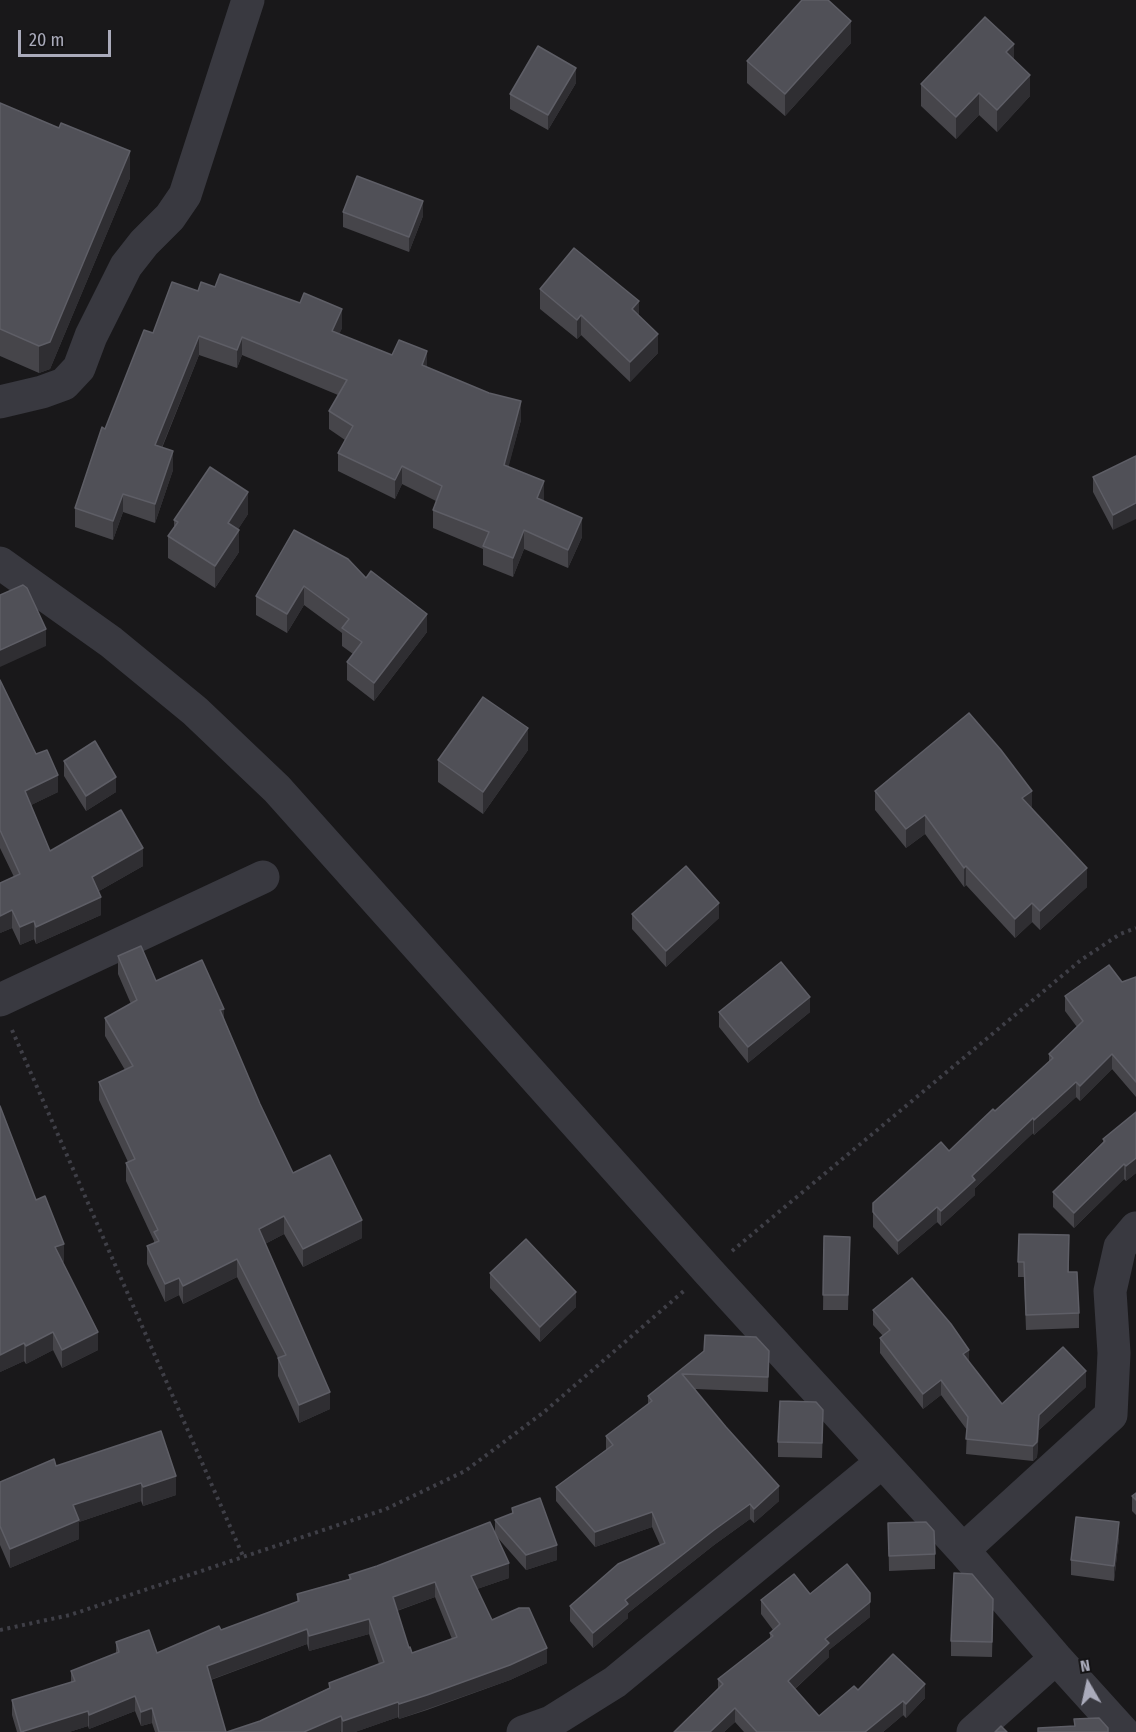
<!DOCTYPE html>
<style>
body{margin:0}
#map{position:relative;width:1136px;height:1732px;overflow:hidden;background:#19181a;font-family:"Fira Sans Condensed",sans-serif}
canvas{display:block}
.north{position:absolute;left:1058px;top:1654px;width:60px;height:60px;-webkit-text-stroke:4px #141315;paint-order:stroke;rotate:351deg;font-size:16px;font-weight:700;line-height:24px;text-align:center;color:#aaabbb}
.north::after{content:'';display:block;margin:auto;width:21px;height:27px;background:#aaabbb;clip-path:polygon(50% 0,100% 100%,50% 72%,0 100%)}
.scale{position:absolute;left:18px;top:30px;width:93px;height:27px;box-sizing:border-box;border:3px solid #aaabbb;border-top:0;padding-left:8px;font-size:18px;line-height:21px;white-space:nowrap;color:#aaabbb;-webkit-text-stroke:4px #141315;paint-order:stroke}
</style>
<div id="map">
<canvas width="1136" height="1732"></canvas>
<div class="north">N</div>
<div class="scale">20 m</div>
</div>
<script>
const c = document.querySelector('canvas').getContext('2d');
c.lineJoin = 'round';
function poly(rows) {
  const path = new Path2D();
  for (const r of rows) {
    path.moveTo(r[0], r[1]);
    for (let i = 2; i < r.length; i += 2) path.lineTo(r[i], r[i + 1]);
  }
  return path;
}
function trace(path, color, width, dash) {
  c.strokeStyle = color;
  c.lineWidth = width;
  c.lineCap = dash ? 'butt' : 'round';
  c.setLineDash(dash || []);
  c.stroke(path);
}
function paint(path, color) {
  c.fillStyle = color;
  c.fill(path, 'evenodd');
}
const path = poly([
 [12,1030,243,1556],
 [732,1251,1081,960,1120,934,1136,928],
 [0,1630,70,1615,386,1509,465,1471,544,1412,685,1290]
]);
const minor = poly([
 [0,402,42,392,64,384,79,368,91,336,126,266,144,243,170,217,185,195,248,0],
 [0,563,111,642,195,711,277,789,708,1271,963,1550,1056,1658,1123,1732],
 [0,1000,263,877],
 [963,1550,1111,1415,1114,1353,1110,1291,1120,1247,1136,1228],
 [523,1732,551,1722,615,1682,882,1462],
 [973,1732,1056,1658]
]);
const wall = poly([
 [851,43,785,116,747,83,747,61],
 [1014,59,1030,96,997,132,979,115,956,139,921,106,921,84],
 [576,83,548,130,510,109,510,94],
 [0,103,130,178,50,369,39,373,0,356],
 [343,212,423,216,409,252,343,227],
 [540,289,639,316,658,353,630,382,581,335,577,339,540,309],
 [198,291,342,328,339,334,392,355,427,368,521,420,508,467,582,537,568,568,524,549,513,577,483,565,483,549,433,528,433,510,436,501,402,484,395,499,338,471,338,453,345,440,329,429,329,411,338,395,242,355,237,368,199,355,162,448,173,470,155,523,123,512,113,540,75,527,75,508,105,429,153,333],
 [1136,456,1113,530,1093,492,1093,477],
 [248,514,238,529,239,552,215,588,168,558,168,536,174,527,174,520],
 [294,530,427,632,374,701,347,680,347,662,353,654,342,646,342,633,304,605,287,633,256,615,256,596],
 [0,680,36,754,58,792,31,805,50,851,143,866,99,891,101,915,36,944,34,939,20,945,12,928,0,933,14,877,0,848],
 [528,750,483,814,438,782,438,760],
 [64,761,116,792,86,811,64,776],
 [875,791,1032,808,1087,887,1040,930,1032,922,1015,938,966,885,964,887,925,834,906,848,875,810],
 [632,914,719,918,666,967,632,929],
 [118,956,156,981,224,1019,260,1104,293,1173,362,1238,303,1267,284,1234,265,1244,330,1409,299,1423,278,1376,278,1358,237,1277,183,1304,179,1295,165,1302,147,1264,147,1246,154,1243,154,1241,126,1181,126,1163,128,1162,99,1100,99,1082,125,1070,105,1036,105,1018,131,1004,118,974],
 [1136,977,1136,1097,1112,1069,1080,1101,1076,1097,1034,1135,1033,1133,975,1188,975,1195,941,1226,937,1222,898,1255,873,1227,873,1203,949,1151,1049,1062,1049,1054,1077,1027,1065,1011,1065,996,1122,982],
 [719,1012,810,1012,748,1063,719,1027],
 [1136,1112,1136,1173,1126,1181,1124,1179,1074,1228,1053,1207,1053,1192,1103,1142,1103,1139],
 [36,1200,64,1261,63,1262,98,1350,62,1368,53,1350,26,1364,24,1361,0,1372],
 [824,1236,850,1237,848,1310,823,1310],
 [1069,1250,1069,1272,1079,1313,1079,1328,1026,1330,1024,1277,1018,1277,1018,1262],
 [490,1273,576,1307,540,1342,490,1288],
 [873,1310,969,1362,1002,1404,1086,1387,1039,1430,1037,1457,1033,1461,966,1454,967,1430,941,1395,923,1409,880,1353,880,1338,883,1336,873,1325],
 [704,1351,769,1351,768,1392,695,1389,779,1501,754,1523,750,1519,714,1545,628,1613,628,1618,593,1648,570,1621,570,1606,660,1545,652,1527,595,1547,556,1501,556,1487,606,1450,606,1436,648,1405,648,1396],
 [823,1425,822,1458,778,1457,778,1442],
 [161,1431,176,1495,143,1506,141,1501,79,1522,79,1539,10,1568,0,1545,0,1482,56,1466],
 [1136,1493,1136,1515,1132,1511,1132,1496],
 [512,1508,557,1560,526,1570,497,1537,509,1578,477,1589,492,1620,547,1663,510,1680,427,1710,399,1719,398,1717,355,1732,341,1732,341,1731,339,1732,227,1732,260,1721,329,1688,329,1683,379,1664,369,1634,309,1651,307,1644,211,1680,226,1732,155,1732,152,1723,141,1726,135,1711,89,1729,88,1726,69,1732,17,1732,12,1715,12,1700,71,1683,71,1671,116,1653,116,1642,157,1653,297,1602,297,1594,349,1579,349,1575,495,1532,495,1520,512,1514],
 [435,1597,452,1639,412,1653,409,1648,397,1611],
 [888,1523,935,1554,935,1569,889,1571],
 [1119,1537,1114,1581,1071,1575,1071,1560],
 [810,1594,870,1617,829,1650,829,1657,795,1689,819,1716,858,1690,925,1698,906,1718,903,1715,883,1732,744,1732,735,1722,724,1732,674,1732,718,1689,718,1679,770,1638,770,1633,773,1630,761,1614,761,1600],
 [993,1614,992,1657,951,1656,951,1641]
]);
const shadedWall = poly([
 [851,21,851,43,785,116,785,94],
 [1014,44,1014,66,1006,52],
 [576,68,576,83,548,130,548,115],
 [1030,75,1030,96,997,132,997,110],
 [979,93,979,115,956,139,956,117],
 [130,151,130,178,50,369,39,373,39,346],
 [423,201,423,216,409,252,409,237],
 [639,301,639,320,632,309],
 [342,309,342,328,332,350,332,331],
 [581,315,581,335,577,339,577,320],
 [658,334,658,353,630,382,630,362],
 [199,336,199,355,155,464,155,445],
 [242,337,242,355,237,368,237,350],
 [427,351,427,370,422,365],
 [521,401,521,420,504,484,504,465],
 [173,451,173,470,155,523,155,504],
 [402,466,402,484,395,499,395,480],
 [544,481,544,500,537,516,537,498],
 [248,492,248,514,228,545,228,523],
 [123,494,123,512,113,540,113,521],
 [1136,503,1136,519,1113,530,1113,515],
 [582,518,582,537,568,568,568,550],
 [239,530,239,552,215,588,215,566],
 [524,530,524,549,513,577,513,558],
 [304,586,304,605,287,633,287,614],
 [427,614,427,632,374,701,374,683],
 [46,629,46,646,0,667,0,650],
 [528,728,528,750,483,814,483,792],
 [58,775,58,792,25,808,25,791],
 [116,777,116,792,86,811,86,796],
 [1032,791,1032,810,1022,798],
 [925,815,925,834,906,848,906,829],
 [143,848,143,866,92,895,92,877],
 [966,866,966,885,964,887,964,868],
 [1087,868,1087,887,1040,930,1040,911],
 [101,897,101,915,36,944,36,927],
 [719,903,719,918,666,967,666,951],
 [1032,903,1032,922,1015,938,1015,919],
 [12,910,12,928,0,933,0,916],
 [34,921,34,939,20,945,20,927],
 [810,997,810,1012,748,1063,748,1047],
 [224,1009,224,1027,220,1010],
 [1112,1054,1112,1069,1080,1101,1080,1086],
 [1076,1082,1076,1097,1034,1135,1034,1120],
 [1033,1118,1033,1133,975,1188,975,1195,941,1226,941,1211,972,1176],
 [1136,1158,1136,1173,1126,1181,1126,1166],
 [1124,1164,1124,1179,1074,1228,1074,1213],
 [937,1207,937,1222,898,1255,898,1241],
 [284,1216,284,1234,259,1247,259,1229],
 [362,1220,362,1238,303,1267,303,1249],
 [64,1244,64,1261,55,1265,55,1247],
 [237,1259,237,1277,183,1304,183,1286],
 [179,1278,179,1295,165,1302,165,1284],
 [576,1292,576,1307,540,1342,540,1327],
 [53,1332,53,1350,26,1364,26,1346],
 [98,1332,98,1350,62,1368,62,1350],
 [24,1343,24,1361,0,1372,0,1355],
 [969,1350,969,1365,963,1354],
 [1086,1371,1086,1387,1039,1430,1037,1457,1033,1461,1033,1446,1039,1415],
 [941,1380,941,1395,923,1409,923,1394],
 [330,1392,330,1409,299,1423,299,1405],
 [176,1476,176,1495,143,1506,143,1487],
 [141,1483,141,1501,79,1522,79,1539,10,1568,10,1549,73,1505],
 [779,1486,779,1501,754,1523,754,1509],
 [750,1504,750,1519,714,1545,628,1613,628,1618,593,1648,593,1633,625,1600,714,1530],
 [652,1512,652,1527,595,1547,595,1532],
 [1119,1522,1119,1537,1114,1581,1114,1566],
 [557,1545,557,1560,526,1570,526,1555],
 [509,1563,509,1578,471,1591,471,1576],
 [435,1582,435,1597,393,1612,393,1597],
 [870,1602,870,1617,829,1650,829,1657,788,1695,788,1681,825,1639],
 [369,1619,369,1634,309,1651,309,1636],
 [307,1629,307,1644,207,1681,207,1666],
 [547,1648,547,1663,510,1680,399,1719,399,1704],
 [925,1684,925,1698,906,1718,906,1704],
 [135,1696,135,1711,89,1729,89,1715],
 [903,1701,903,1715,883,1732,865,1732],
 [398,1702,398,1717,355,1732,343,1732,343,1721],
 [152,1708,152,1723,141,1726,141,1712],
 [735,1708,735,1722,724,1732,710,1732],
 [88,1711,88,1726,69,1732,21,1732],
 [341,1716,341,1731,339,1732,304,1732]
]);
const building = poly([
 [802,0,828,0,851,21,785,94,747,61,802,0],
 [985,17,1014,44,1006,52,1030,75,997,110,979,93,956,117,921,84,985,17],
 [538,46,576,68,548,115,510,94,538,46],
 [0,103,59,128,61,123,130,151,50,342,39,346,0,329,0,103],
 [357,176,423,201,409,237,343,212,357,176],
 [574,248,639,301,632,309,658,334,630,362,581,315,577,320,540,289,574,248],
 [220,274,300,303,304,293,342,309,332,331,392,355,399,340,427,351,422,365,489,393,521,401,504,465,544,481,537,498,582,518,568,550,524,530,513,558,483,546,489,532,433,510,442,486,402,466,395,480,338,453,353,426,329,411,347,380,242,337,237,350,199,336,155,445,173,451,155,504,123,494,113,521,75,508,102,427,105,429,144,330,153,333,172,282,198,291,201,282,215,287,220,274],
 [1136,456,1136,503,1113,515,1093,477,1136,456],
 [210,467,248,492,228,523,239,530,215,566,168,536,178,522,174,520,210,467],
 [294,530,348,559,366,578,371,571,427,614,374,683,347,662,362,642,342,628,349,619,304,586,287,614,256,596,294,530],
 [23,585,27,588,46,629,0,650,0,595,23,585],
 [0,680,36,754,47,750,58,775,25,791,50,851,121,810,143,848,92,877,101,897,36,927,34,921,20,927,12,910,0,916,0,883,20,874,0,830,0,680],
 [483,697,528,728,483,792,438,760,483,697],
 [969,713,1001,750,1032,791,1022,798,1087,868,1040,911,1032,903,1015,919,966,866,964,868,925,815,906,829,875,791,969,713],
 [95,741,116,777,86,796,64,761,95,741],
 [686,866,719,903,666,951,632,914,686,866],
 [141,946,156,981,202,960,224,1009,220,1010,260,1104,293,1173,330,1155,362,1220,303,1249,284,1216,259,1229,330,1392,299,1405,278,1358,286,1355,237,1259,183,1286,179,1278,165,1284,147,1246,159,1241,154,1232,158,1230,126,1163,135,1159,99,1082,133,1066,105,1018,137,1000,118,956,141,946],
 [781,962,810,997,748,1047,719,1012,781,962],
 [1109,965,1122,982,1136,977,1136,1082,1112,1054,1080,1086,1076,1082,1034,1120,1033,1118,972,1176,975,1180,941,1211,937,1207,898,1241,873,1212,873,1203,941,1142,949,1151,993,1109,995,1111,1053,1058,1049,1054,1083,1021,1065,996,1109,965],
 [0,1106,36,1200,45,1196,64,1244,55,1247,98,1332,62,1350,53,1332,26,1346,24,1343,0,1355,0,1106],
 [1136,1112,1136,1158,1126,1166,1124,1164,1074,1213,1053,1192,1105,1141,1103,1139,1136,1112],
 [1019,1234,1069,1235,1068,1272,1077,1272,1079,1313,1026,1315,1024,1262,1018,1262,1019,1234],
 [824,1236,850,1237,848,1295,823,1295,824,1236],
 [526,1239,576,1292,540,1327,490,1273,526,1239],
 [912,1278,951,1324,969,1350,963,1354,1002,1404,1063,1347,1086,1371,1039,1415,1037,1442,1033,1446,966,1439,968,1417,941,1380,923,1394,880,1338,890,1330,873,1310,912,1278],
 [705,1335,756,1337,769,1351,768,1377,682,1374,726,1427,779,1486,754,1509,750,1504,714,1530,625,1600,628,1604,593,1633,570,1606,618,1564,665,1543,652,1512,595,1532,556,1487,613,1445,606,1436,652,1401,648,1396,704,1351,705,1335],
 [780,1401,816,1402,823,1410,822,1443,778,1442,780,1401],
 [161,1431,176,1476,143,1487,141,1483,73,1505,79,1520,10,1549,0,1526,0,1482,54,1459,56,1466,161,1431],
 [1136,1493,1136,1500,1132,1496,1136,1493],
 [540,1498,557,1545,526,1555,495,1520,513,1513,512,1508,540,1498],
 [1076,1517,1119,1522,1114,1566,1071,1560,1076,1517],
 [490,1522,509,1563,471,1576,492,1620,519,1608,529,1608,547,1648,510,1665,427,1695,399,1704,398,1702,343,1721,341,1716,304,1732,227,1732,260,1721,330,1688,329,1683,384,1662,369,1619,309,1636,307,1629,207,1666,226,1732,159,1732,152,1708,141,1712,135,1696,89,1715,88,1711,21,1732,12,1700,75,1681,71,1671,119,1652,116,1642,149,1630,157,1653,219,1626,221,1630,299,1601,297,1594,351,1579,349,1575,377,1566,490,1522],
 [435,1582,457,1637,412,1653,410,1647,409,1648,393,1597,435,1582],
 [926,1522,934,1531,935,1554,889,1556,888,1523,926,1522],
 [847,1564,870,1593,870,1602,825,1639,829,1643,788,1681,819,1716,854,1686,858,1690,893,1654,925,1684,906,1704,903,1701,865,1732,757,1732,735,1708,710,1732,674,1732,723,1684,718,1679,773,1636,770,1633,780,1624,761,1600,794,1574,810,1594,847,1564],
 [954,1573,972,1574,993,1599,992,1642,951,1641,954,1573],
 [1099,1718,1108,1728,1108,1732,1038,1732,1038,1728,1075,1726,1074,1719,1099,1718],
 [1001,1726,1007,1732,995,1732,1001,1726]
]);
trace(path, '#3f3f47', 4, [3, 4.5]);
trace(minor, '#393940', 33);
paint(wall, '#46454a');
paint(shadedWall, '#2f2e32');
paint(building, '#505057');
trace(building, '#5e5e66', 1.5);
</script>
